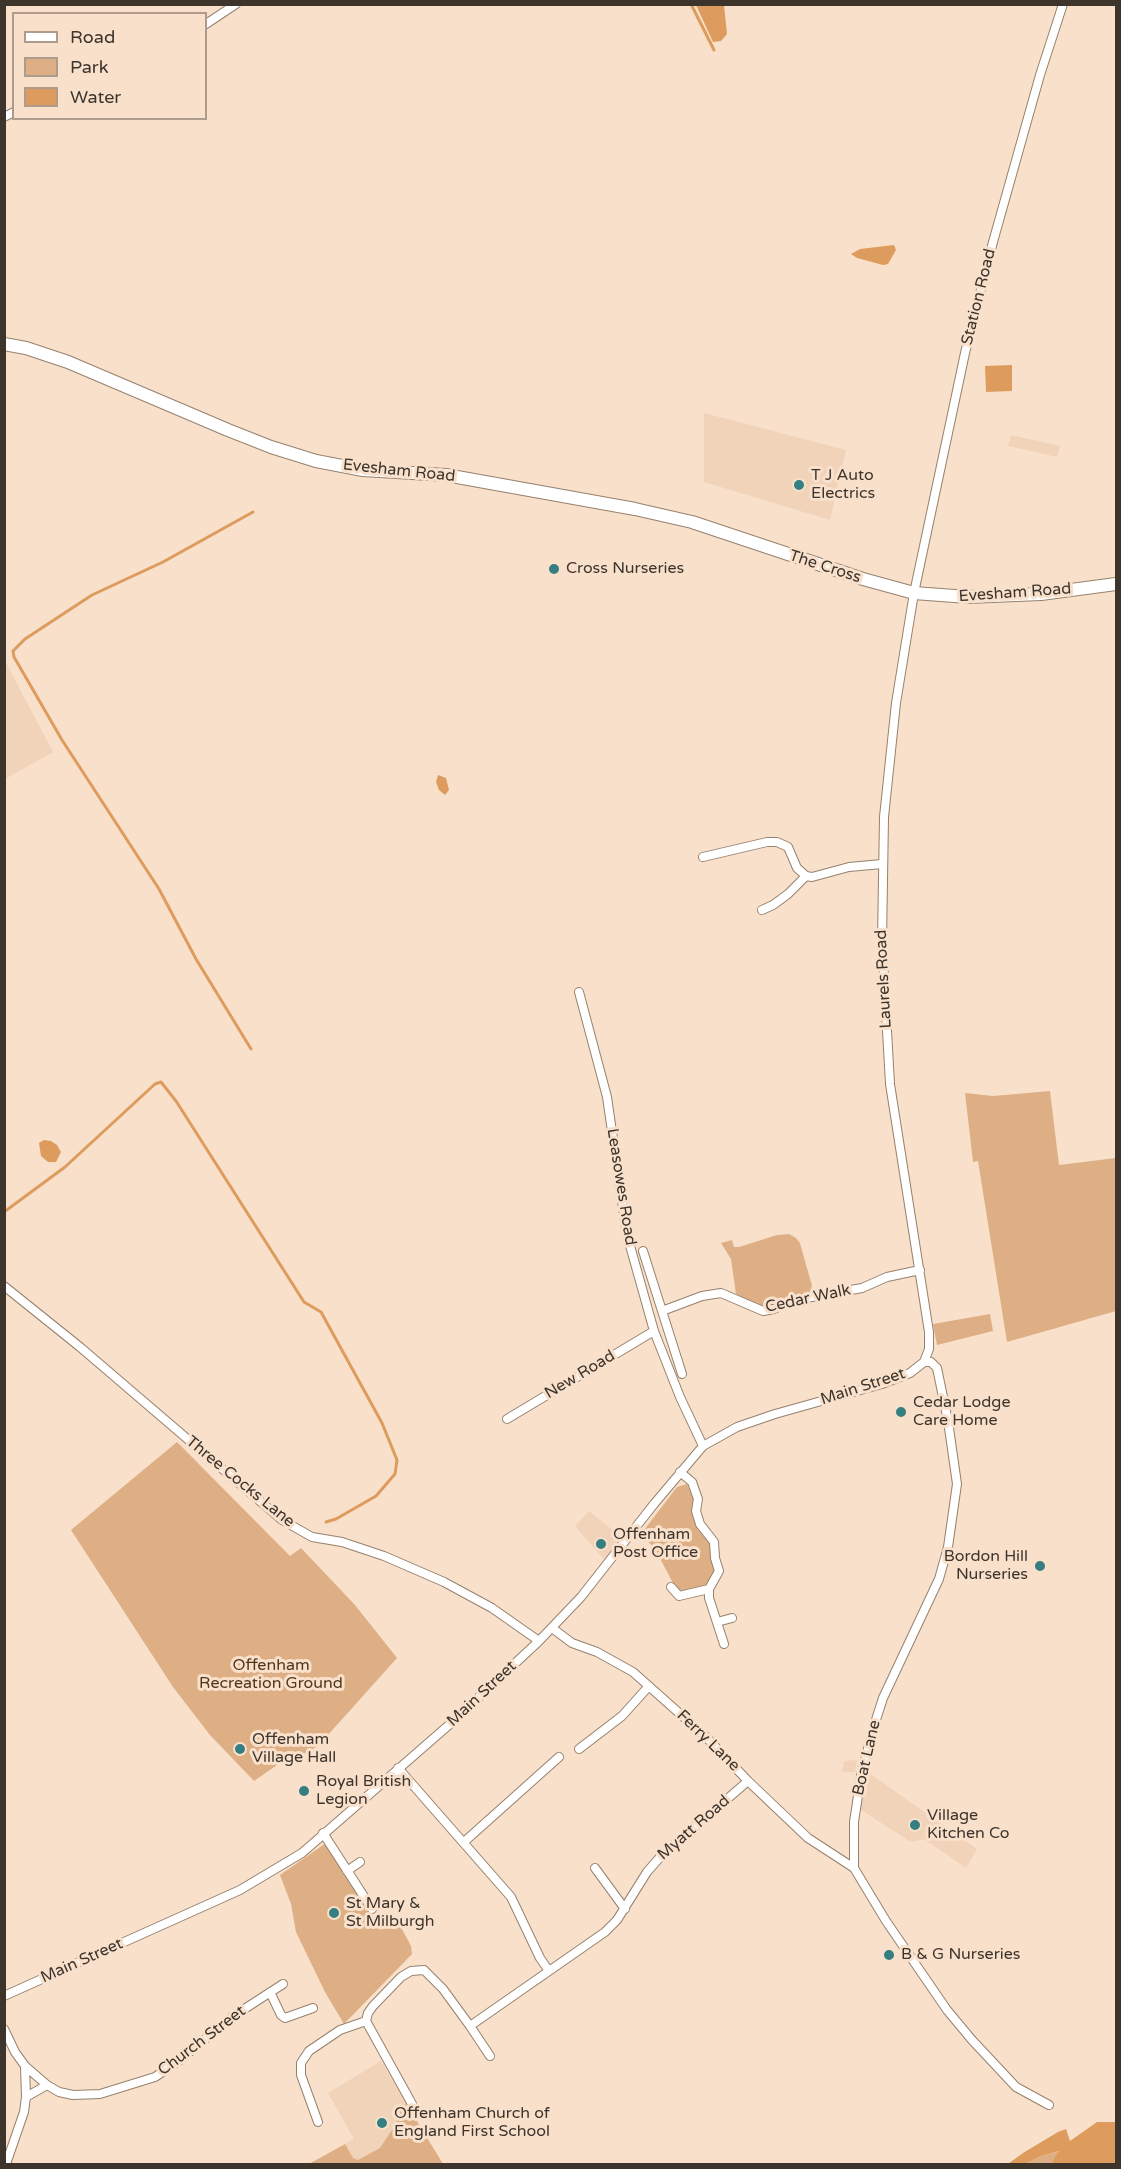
<!DOCTYPE html>
<style>
body{margin:0}
#map{position:relative;width:1121px;height:2169px;overflow:hidden;background:#f8e0cb;font-family:"Varela Round",sans-serif}
canvas{display:block}
.frame{position:absolute;inset:0;border:6px solid #3d342c;pointer-events:none}
.legend{position:absolute;left:12px;top:12px;width:195px;height:108px;box-sizing:border-box;background:#f8e0cb;border:2px solid #ad9b8b;margin:0;padding:8px 10px;list-style:none;font-size:18px;color:#3d342c}
.legend li{display:flex;align-items:center;gap:12px;height:30px}
.legend b{width:30px;border:2px solid #ad9b8b}
</style>
<div id="map">
<canvas width="1121" height="2169"></canvas>
<div class="frame"></div>
<ul class="legend">
<li><b style="height:8px;background:#fff"></b>Road</li>
<li><b style="height:16px;background:#deaf84"></b>Park</li>
<li><b style="height:16px;background:#dd9c5d"></b>Water</li>
</ul>
</div>
<script>
const c = document.querySelector('canvas').getContext('2d');
c.lineJoin = 'round';
function paint(path, color) {
  c.fillStyle = color;
  c.fill(path, 'evenodd');
}
function poly(rows) {
  const path = new Path2D();
  for (const r of rows) {
    path.moveTo(r[0], r[1]);
    for (let i = 2; i < r.length; i += 2) path.lineTo(r[i], r[i + 1]);
  }
  return path;
}
function trace(path, color, width, dash) {
  c.strokeStyle = color;
  c.lineWidth = width;
  c.lineCap = dash ? 'butt' : 'round';
  c.setLineDash(dash || []);
  c.stroke(path);
}
function label(font, color, halo, rows, align = 'center') {
  c.font = font + ' "Varela Round",sans-serif';
  c.lineWidth = 6;
  c.setLineDash([]);
  c.textBaseline = 'middle';
  c.strokeStyle = halo;
  c.fillStyle = color;
  for (const [text, x, y, turn = 0] of rows) {
    c.save();
    c.translate(x, y);
    c.rotate((+turn || 0) * Math.PI / 180);
    c.textAlign = isNaN(turn) ? turn : align;
    if (halo) c.strokeText(text, 0, 0);
    c.fillText(text, 0, 0);
    c.restore();
  }
}
const built = poly([
 [704,413,846,450,830,520,704,482],
 [1011,435,1060,446,1057,457,1008,446],
 [4,659,53,752,5,779,4,779],
 [589,1511,625,1540,607,1563,575,1526],
 [857,1760,855,1772,842,1772,844,1761],
 [862,1768,977,1849,966,1868,924,1839,911,1842,855,1806],
 [381,2061,443,2164,309,2164,354,2139,328,2093]
]);
const green = poly([
 [1050,1091,1059,1165,1116,1158,1116,1311,1007,1342,978,1161,973,1162,965,1093,993,1096],
 [789,1234,796,1238,800,1243,812,1286,810,1293,768,1307,761,1307,736,1294,731,1259,721,1243,732,1240,734,1247,739,1247,777,1235],
 [990,1314,993,1331,937,1345,933,1324],
 [177,1442,290,1556,301,1548,355,1605,397,1658,318,1746,296,1758,293,1754,254,1781,210,1735,173,1687,71,1530],
 [687,1484,709,1539,715,1566,714,1573,706,1585,681,1591,672,1584,673,1583,655,1549,641,1534,677,1487],
 [326,1843,381,1930,396,1918,411,1946,412,1954,344,2024,325,1992,296,1932,291,1904,280,1875],
 [402,2104,407,2105,443,2164,309,2164,345,2144,353,2158,358,2160,380,2148,396,2124,400,2112,397,2106],
 [1060,2151,1051,2164,1025,2164,1041,2156]
]);
const water = poly([
 [696,5,724,5,727,34,721,41,713,42],
 [894,245,896,250,888,264,883,265,857,258,851,254,860,249],
 [1012,365,1012,391,986,392,985,366],
 [438,775,446,778,449,790,445,795,439,790,436,782],
 [44,1140,51,1141,57,1145,61,1152,56,1162,48,1162,41,1156,39,1143],
 [1097,2122,1116,2122,1116,2164,1051,2164,1059,2151,1041,2156,1025,2164,1008,2164,1023,2153,1058,2132,1066,2129,1070,2141]
]);
const stream = poly([
 [691,4,714,50],
 [251,1049,196,959,159,889,62,740,14,657,13,651,25,639,92,595,163,562,253,512],
 [4,1212,65,1167,155,1084,161,1082,176,1101,304,1302,321,1312,382,1423,397,1460,395,1474,376,1496,336,1519,326,1522]
]);
const minor = poly([
 [206,24,236,4],
 [4,117,14,112],
 [703,857,767,842,777,842,788,847,797,868,806,876,812,877,849,867,882,864],
 [762,910,773,905,788,894,806,876],
 [579,992,607,1097,627,1235,654,1331,680,1397,703,1446],
 [643,1251,682,1374],
 [4,1286,80,1347,282,1520,312,1537,342,1542,384,1556,444,1582,492,1608,539,1641],
 [662,1311,702,1296,721,1293,763,1311,774,1309,795,1300,862,1288,887,1277,920,1270],
 [924,1362,931,1362,937,1368,948,1421,957,1484,948,1547,939,1579,883,1698,873,1729,861,1776,854,1822,854,1868,886,1921,947,2010,972,2040,1016,2087,1049,2105],
 [507,1419,654,1331],
 [680,1472,692,1482,698,1499,696,1511,700,1524,714,1542,715,1558,719,1571,709,1589,709,1598,724,1644],
 [671,1587,679,1596,709,1589],
 [717,1622,732,1618],
 [552,1628,572,1643,597,1652,633,1672,706,1737,748,1781,808,1838,854,1868],
 [579,1749,622,1716,649,1686],
 [398,1768,511,1897,540,1958,549,1971],
 [323,1833,372,1909],
 [464,1842,559,1757],
 [595,1868,625,1909],
 [347,1871,360,1862],
 [270,1992,281,2015,285,2018,313,2008],
 [4,1996,240,1890,302,1853,450,1724,539,1641,581,1597,654,1504,703,1446,737,1427,775,1414,882,1384,910,1373,924,1362,929,1349,929,1332,890,1084,882,942,884,817,896,703,914,593,965,353,993,242,1040,75,1063,4],
 [470,2026,490,2056],
 [4,2029,15,2052,25,2066,47,2085,59,2092,73,2095,100,2094,155,2077,180,2060,232,2017,283,1984],
 [26,2097,47,2085],
 [412,2104,366,2021,368,2013,373,2006,401,1977,411,1971,424,1970,443,1989,470,2026,605,1932,617,1920,647,1872,661,1856,748,1781],
 [318,2122,301,2075,301,2063,309,2051,340,2030,366,2021],
 [6,2164,24,2112,26,2097,25,2066]
]);
const secondary = poly([
 [4,344,26,348,68,362,228,430,271,447,316,461,363,470,446,475,635,509,692,522,863,579,914,593,968,597,1041,594,1116,584]
]);
const markers = [
 [799,485,6,"#357e82"],
 [554,569,6,"#357e82"],
 [901,1412,6,"#357e82"],
 [601,1544,6,"#357e82"],
 [1040,1566,6,"#357e82"],
 [240,1749,6,"#357e82"],
 [304,1791,6,"#357e82"],
 [915,1825,6,"#357e82"],
 [334,1913,6,"#357e82"],
 [889,1955,6,"#357e82"],
 [382,2123,6,"#357e82"]
];
const streetNames = [
 ["Station Road",979,297,-76],
 ["Evesham Road",399,471,6],
 ["The Cross",825,567,18],
 ["Evesham Road",1015,593,-4],
 ["Laurels Road",884,979,-93],
 ["Leasowes Road",621,1187,81],
 ["Cedar Walk",808,1299,-12],
 ["New Road",580,1375,-31],
 ["Main Street",863,1387,-18],
 ["Three Cocks Lane",240,1482,39],
 ["Main Street",482,1694,-43],
 ["Ferry Lane",708,1741,44],
 ["Boat Lane",867,1758,-77],
 ["Myatt Road",694,1828,-41],
 ["Main Street",82,1961,-24],
 ["Church Street",202,2041,-37]
];
const poiNames = [
 ["T J Auto",811,476],
 ["Electrics",811,494],
 ["Cross Nurseries",566,569],
 ["Cedar Lodge",913,1403],
 ["Care Home",913,1421],
 ["Offenham",613,1535],
 ["Post Office",613,1553],
 ["Bordon Hill",1028,1557,"right"],
 ["Nurseries",1028,1575,"right"],
 ["Offenham",252,1740],
 ["Village Hall",252,1758],
 ["Royal British",316,1782],
 ["Legion",316,1800],
 ["Village",927,1816],
 ["Kitchen Co",927,1834],
 ["St Mary &",346,1904],
 ["St Milburgh",346,1922],
 ["B & G Nurseries",901,1955],
 ["Offenham Church of",394,2114],
 ["England First School",394,2132]
];
const parkNames = [
 ["Offenham",271,1666],
 ["Recreation Ground",271,1684]
];
paint(built, '#f1d3b9');
paint(green, '#deaf84');
paint(water, '#dd9c5d');
trace(stream, '#dd9c5d', 3);
trace(minor, '#96816d', 10);
trace(secondary, '#96816d', 14);
trace(minor, '#fff', 8);
trace(secondary, '#fff', 12);
for (const [x, y, r, color] of markers) {
  const dot = new Path2D();
  dot.arc(x, y, r, 0, 2 * Math.PI);
  c.fillStyle = color;
  c.fill(dot);
  trace(dot, '#f8e0cb', 2);
}
label('16px', '#3d342c', '#f8e0cb', streetNames);
label('16px', '#3d342c', '#f8e0cb', poiNames, 'left');
label('16px', '#51361a', '#f8e0cb', parkNames);
</script>
